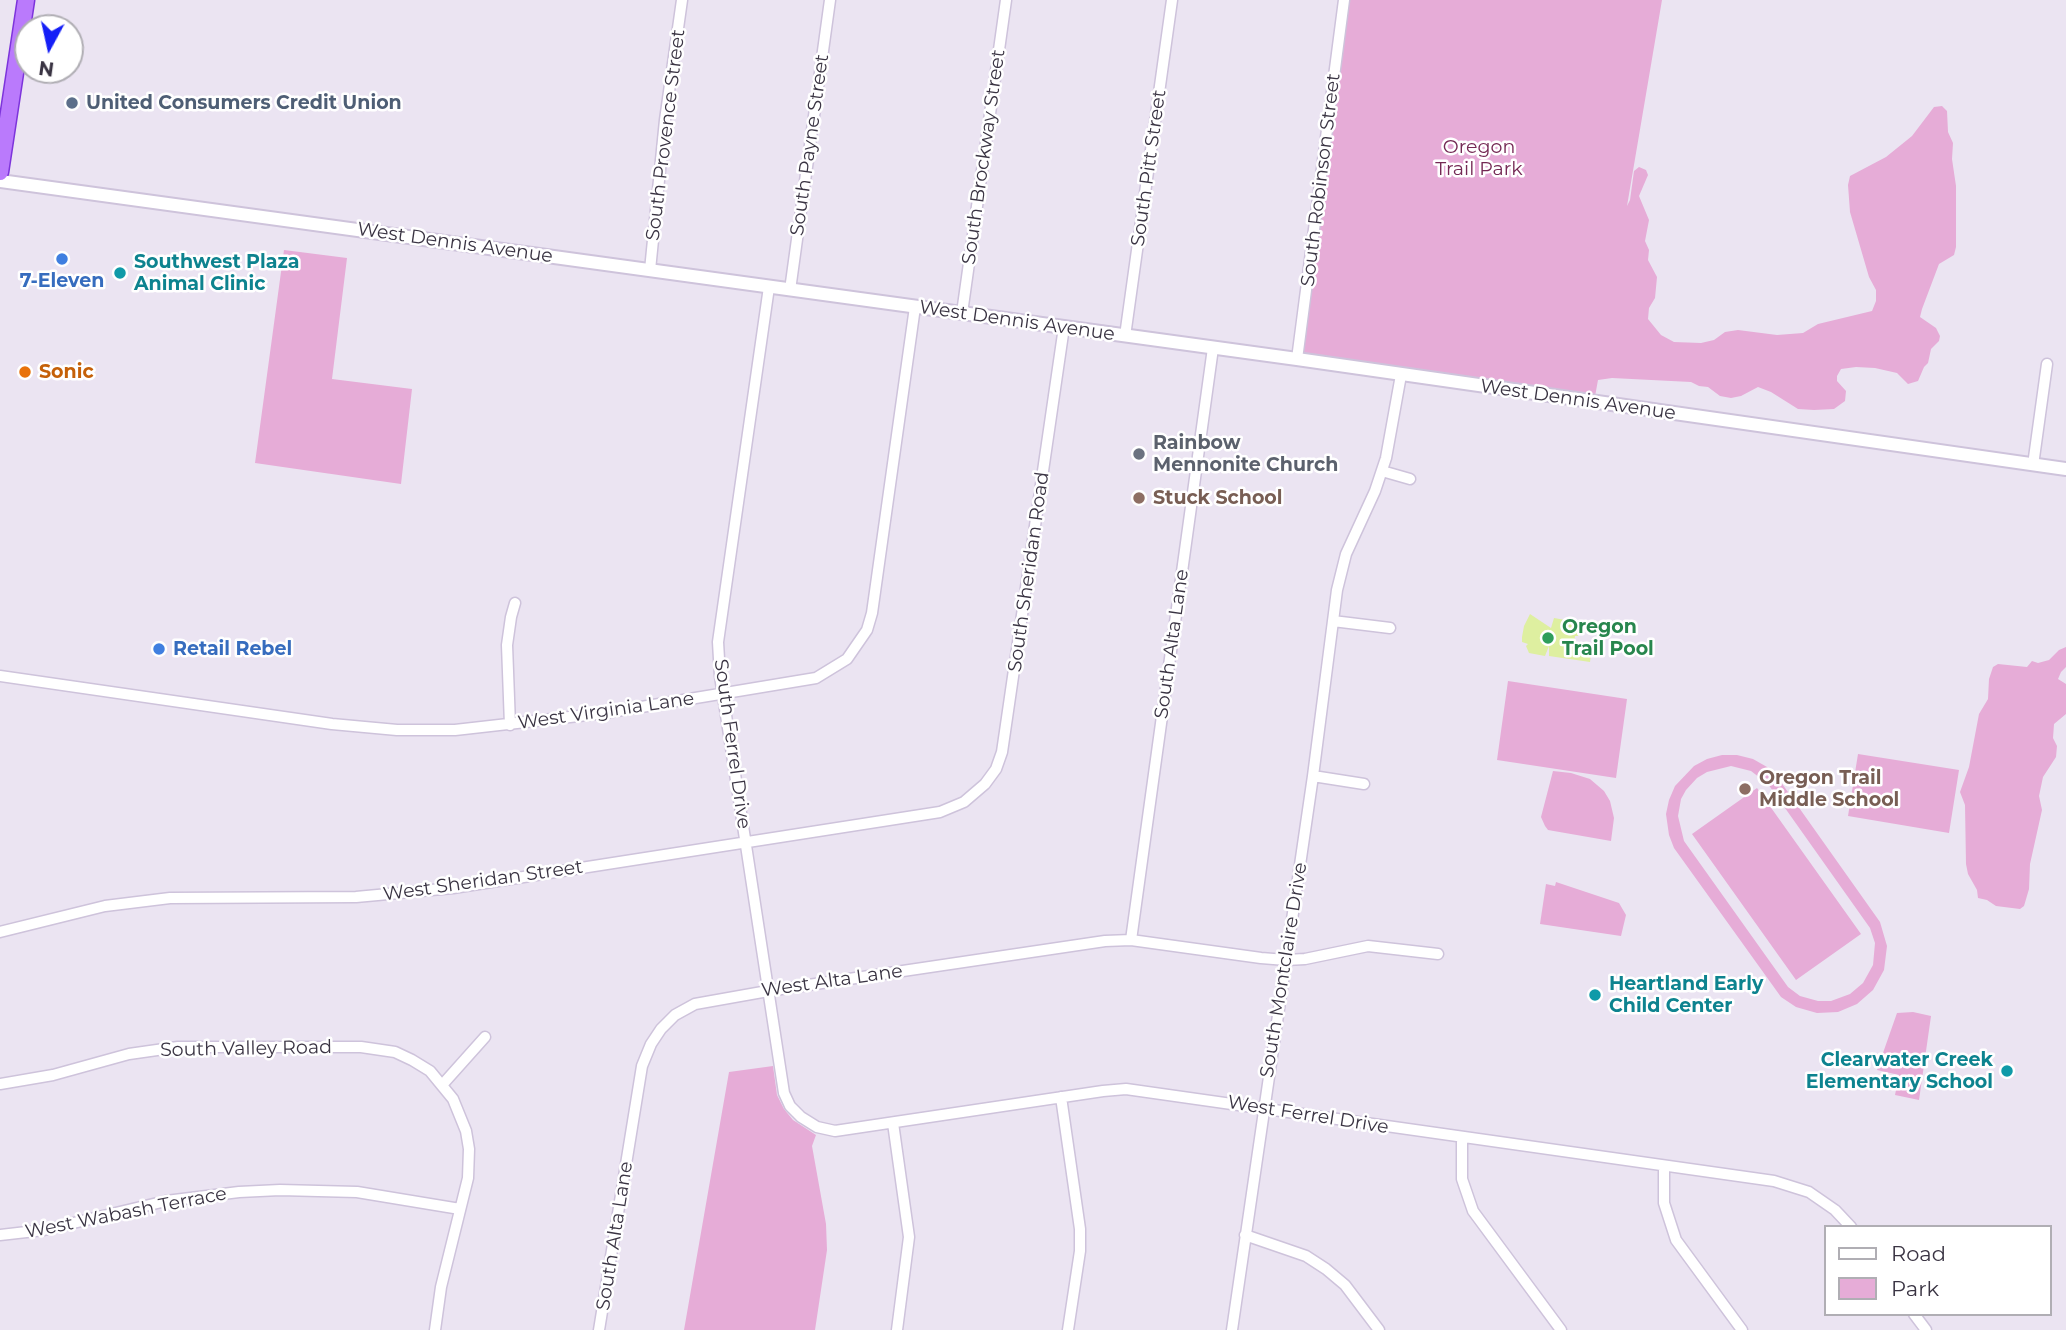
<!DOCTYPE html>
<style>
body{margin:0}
#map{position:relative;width:2066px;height:1330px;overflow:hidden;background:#ebe4f2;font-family:Montserrat,sans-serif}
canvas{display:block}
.legend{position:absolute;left:1824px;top:1225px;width:228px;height:91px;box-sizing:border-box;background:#fff;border:2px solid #b0aeb4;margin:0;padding:9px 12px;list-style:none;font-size:21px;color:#3a3443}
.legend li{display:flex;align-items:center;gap:14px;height:35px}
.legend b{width:35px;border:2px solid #b0aeb4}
.north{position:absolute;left:14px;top:14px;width:70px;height:70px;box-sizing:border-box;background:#fff;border:2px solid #b0aeb4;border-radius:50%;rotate:188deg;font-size:19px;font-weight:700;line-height:28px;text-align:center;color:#3a3443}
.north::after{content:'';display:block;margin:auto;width:24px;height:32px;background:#151ff7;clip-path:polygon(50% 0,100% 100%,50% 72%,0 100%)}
</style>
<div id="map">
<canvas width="2066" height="1330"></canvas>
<ul class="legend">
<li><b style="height:9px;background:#fff"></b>Road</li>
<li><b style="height:19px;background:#e6acd7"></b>Park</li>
</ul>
<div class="north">N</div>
</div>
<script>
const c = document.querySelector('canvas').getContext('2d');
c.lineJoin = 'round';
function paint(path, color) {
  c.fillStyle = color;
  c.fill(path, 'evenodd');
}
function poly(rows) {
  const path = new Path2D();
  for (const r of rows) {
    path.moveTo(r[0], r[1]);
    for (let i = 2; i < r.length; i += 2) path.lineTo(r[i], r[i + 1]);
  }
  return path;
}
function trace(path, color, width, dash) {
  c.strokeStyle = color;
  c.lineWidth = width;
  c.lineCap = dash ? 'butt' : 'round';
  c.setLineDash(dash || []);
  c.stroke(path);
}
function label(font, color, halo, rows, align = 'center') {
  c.font = font + ' Montserrat,sans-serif';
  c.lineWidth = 5;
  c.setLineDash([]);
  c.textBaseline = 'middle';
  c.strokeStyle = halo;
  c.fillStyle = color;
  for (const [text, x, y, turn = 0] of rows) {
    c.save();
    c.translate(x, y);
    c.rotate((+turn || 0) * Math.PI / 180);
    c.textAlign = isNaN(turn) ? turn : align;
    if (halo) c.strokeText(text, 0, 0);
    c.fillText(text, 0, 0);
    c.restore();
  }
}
const green = poly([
 [1344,0,1662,0,1627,206,1630,200,1634,171,1639,167,1646,170,1648,175,1639,196,1649,220,1645,241,1649,250,1648,260,1657,277,1655,298,1649,308,1648,319,1661,335,1674,342,1701,343,1714,340,1725,332,1738,330,1777,335,1803,333,1818,324,1872,311,1876,301,1876,290,1869,277,1850,212,1848,185,1850,176,1886,157,1912,136,1934,107,1942,106,1947,111,1948,132,1953,143,1952,159,1956,186,1956,247,1954,255,1939,264,1922,309,1920,317,1936,328,1940,336,1939,341,1931,349,1928,363,1924,367,1918,381,1908,384,1897,373,1875,368,1856,367,1841,369,1837,376,1837,381,1846,391,1845,401,1834,409,1814,410,1798,409,1771,392,1758,387,1741,396,1731,398,1720,396,1708,387,1699,386,1691,382,1612,378,1598,380,1594,402,1297,359],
 [284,250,347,258,332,379,412,389,401,484,255,463],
 [2066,647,2066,667,2061,672,2058,679,2066,684,2066,714,2054,724,2053,738,2057,746,2056,757,2043,777,2039,796,2042,810,2030,864,2029,889,2024,906,2020,909,1996,906,1987,900,1978,898,1977,890,1968,874,1966,864,1965,805,1960,792,1969,767,1979,714,1988,699,1989,679,1993,667,1998,664,2027,667,2032,661,2038,663,2049,660,2059,650],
 [1508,681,1627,699,1616,778,1497,760],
 [1858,754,1959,770,1949,833,1848,816],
 [1722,755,1737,755,1753,759,1767,767,1778,778,1880,922,1887,946,1884,970,1873,990,1857,1004,1838,1012,1817,1013,1796,1007,1781,997,1674,848,1669,835,1666,814,1669,800,1675,786,1694,766,1707,759],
 [1731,766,1751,771,1768,784,1870,928,1875,943,1873,965,1863,983,1850,994,1831,1001,1818,1001,1800,996,1788,987,1684,841,1678,816,1681,799,1686,790,1697,778,1707,772],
 [1553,771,1571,773,1590,779,1604,791,1610,801,1614,818,1611,841,1548,830,1545,826,1541,817],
 [1757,788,1861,934,1796,980,1692,834],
 [1556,882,1619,903,1626,915,1621,936,1540,924,1546,884,1555,886],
 [1913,1012,1931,1016,1919,1100,1895,1095,1899,1075,1877,1070,1897,1013],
 [773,1066,777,1095,784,1109,793,1120,816,1135,812,1146,826,1224,827,1250,815,1330,684,1330,729,1072]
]);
const water = poly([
 [1530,614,1551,628,1554,618,1577,622,1575,631,1579,632,1578,636,1575,636,1574,643,1592,646,1590,662,1549,656,1549,646,1545,656,1529,653,1526,646,1528,644,1522,642,1522,637,1524,626]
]);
const minor = poly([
 [650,270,665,120,682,0],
 [769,287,718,642,720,676,784,1093,790,1106,801,1117,817,1127,835,1131,1103,1091,1126,1089,1774,1181,1809,1192,1835,1210,1851,1227],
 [790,290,830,0],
 [962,313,1006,0],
 [1125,336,1172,0],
 [1297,359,1344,0],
 [2033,465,2047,364],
 [1382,471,1410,479],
 [1333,621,1390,628],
 [0,676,332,724,397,730,455,730,605,713,816,678,847,659,867,630,872,613,915,307],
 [510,725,507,645,511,617,515,603],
 [1313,776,1364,784],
 [0,932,105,906,170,898,356,897,453,888,940,812,964,802,985,784,996,769,1002,752,1064,327],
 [1131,940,1213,348],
 [0,1084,53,1075,129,1054,178,1047,361,1047,395,1052,412,1060,430,1071,453,1099,466,1131,469,1149,468,1178,441,1287,435,1330],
 [443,1084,485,1037],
 [1061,1097,1080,1229,1080,1251,1068,1330],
 [893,1123,909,1237,897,1330],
 [1462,1138,1462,1179,1473,1211,1561,1330],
 [1664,1166,1664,1203,1676,1240,1742,1330],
 [0,1235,44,1230,166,1201,239,1192,280,1190,357,1192,460,1209],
 [1245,1235,1306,1256,1326,1269,1345,1285,1379,1330],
 [1914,1314,1926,1330],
 [599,1330,642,1066,651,1044,661,1029,675,1015,695,1004,768,991,1105,941,1131,940,1261,958,1286,960,1305,959,1368,946,1438,954],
 [1232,1330,1313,776,1337,590,1346,554,1375,491,1386,458,1401,375]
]);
const tertiary = poly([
 [0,181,1297,359,2066,469]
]);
const trunk = poly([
 [0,172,26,0]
]);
const markers = [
 [72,103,7,"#5c6f8a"],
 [62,259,7,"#3f7fe0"],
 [120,273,7,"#0f9aa8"],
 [25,372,7,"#e8710a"],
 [1139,454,7,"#6b7280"],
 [1139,498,7,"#8d6e63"],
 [1548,638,7,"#2e9e5b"],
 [159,649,7,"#3f7fe0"],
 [1745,789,7,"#8d6e63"],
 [1595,995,7,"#0f9aa8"],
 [2007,1071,7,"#0f9aa8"]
];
const serviceNames = [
 ["United Consumers Credit Union",86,103]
];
const streetNames = [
 ["South Provence Street",666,135,-83],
 ["South Payne Street",810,145,-82],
 ["South Brockway Street",984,157,-82],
 ["South Pitt Street",1149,168,-82],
 ["South Robinson Street",1321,180,-83],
 ["West Dennis Avenue",455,243,8],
 ["West Dennis Avenue",1017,321,8],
 ["West Dennis Avenue",1578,400,8],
 ["South Sheridan Road",1029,572,-82],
 ["South Alta Lane",1172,644,-82],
 ["West Virginia Lane",606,711,-8],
 ["South Ferrel Drive",732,744,82],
 ["West Sheridan Street",483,881,-8],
 ["South Montclaire Drive",1284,970,-81],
 ["West Alta Lane",832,981,-8],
 ["South Valley Road",246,1049,-1],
 ["West Ferrel Drive",1308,1115,9],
 ["West Wabash Terrace",126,1213,-11],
 ["South Alta Lane",615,1236,-81]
];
const parkNames = [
 ["Oregon",1479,147],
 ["Trail Park",1479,169]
];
const cultureNames = [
 ["Southwest Plaza",134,262],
 ["Animal Clinic",134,284],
 ["Heartland Early",1609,984],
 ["Child Center",1609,1006],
 ["Clearwater Creek",1993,1060,"right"],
 ["Elementary School",1993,1082,"right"]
];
const shopNames = [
 ["7-Eleven",62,281],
 ["Retail Rebel",173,649,"left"]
];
const foodNames = [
 ["Sonic",39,372]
];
const worshipNames = [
 ["Rainbow",1153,443],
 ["Mennonite Church",1153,465]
];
const educationNames = [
 ["Stuck School",1153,498],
 ["Oregon Trail",1759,778],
 ["Middle School",1759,800]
];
const leisureNames = [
 ["Oregon",1562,627],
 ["Trail Pool",1562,649]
];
paint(green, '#e6acd7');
paint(water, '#deefa0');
trace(minor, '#cec3db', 13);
trace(tertiary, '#cec3db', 16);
trace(trunk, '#7d34db', 19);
trace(minor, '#fff', 10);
trace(tertiary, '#fff', 12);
trace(trunk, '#ba7afc', 16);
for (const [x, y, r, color] of markers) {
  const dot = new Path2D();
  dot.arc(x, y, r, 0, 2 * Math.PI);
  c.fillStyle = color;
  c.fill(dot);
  trace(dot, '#fff', 2.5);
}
label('bold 19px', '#4e5e75', '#fff', serviceNames, 'left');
label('19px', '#3a3443', '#fff', streetNames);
label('19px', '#742854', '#fff', parkNames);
label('bold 19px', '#0d838f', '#fff', cultureNames, 'left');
label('bold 19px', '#366cbe', '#fff', shopNames);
label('bold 19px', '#c56008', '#fff', foodNames, 'left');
label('bold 19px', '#5b616d', '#fff', worshipNames, 'left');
label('bold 19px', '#785e54', '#fff', educationNames, 'left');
label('bold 19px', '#27864d', '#fff', leisureNames, 'left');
</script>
